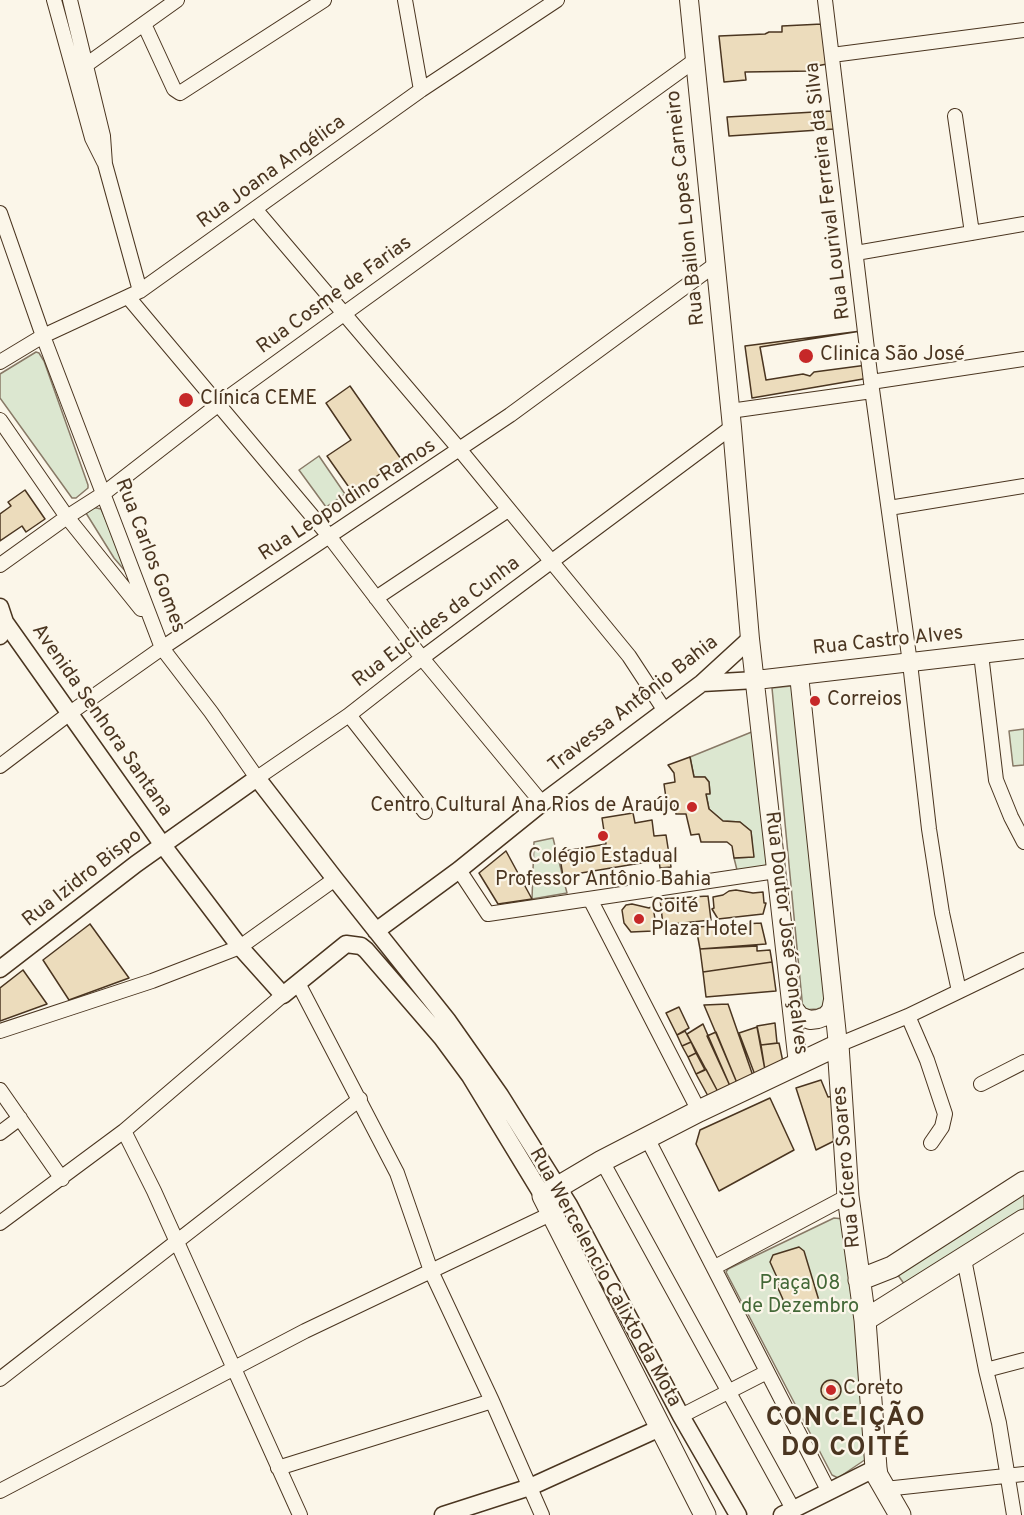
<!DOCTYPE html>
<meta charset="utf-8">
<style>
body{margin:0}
canvas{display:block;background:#fbf6e9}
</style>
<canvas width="1024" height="1515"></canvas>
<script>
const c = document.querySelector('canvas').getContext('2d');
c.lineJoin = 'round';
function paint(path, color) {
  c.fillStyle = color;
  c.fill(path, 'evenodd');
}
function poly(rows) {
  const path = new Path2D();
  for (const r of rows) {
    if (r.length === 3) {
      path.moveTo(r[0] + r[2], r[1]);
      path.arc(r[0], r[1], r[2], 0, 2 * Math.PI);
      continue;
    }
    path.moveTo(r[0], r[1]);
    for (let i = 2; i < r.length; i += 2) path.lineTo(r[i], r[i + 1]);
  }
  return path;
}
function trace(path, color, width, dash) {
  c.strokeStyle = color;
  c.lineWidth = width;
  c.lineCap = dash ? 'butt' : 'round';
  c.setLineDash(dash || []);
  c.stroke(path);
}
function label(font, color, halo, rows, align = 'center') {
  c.font = font + ' Overpass,sans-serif';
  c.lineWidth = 4.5;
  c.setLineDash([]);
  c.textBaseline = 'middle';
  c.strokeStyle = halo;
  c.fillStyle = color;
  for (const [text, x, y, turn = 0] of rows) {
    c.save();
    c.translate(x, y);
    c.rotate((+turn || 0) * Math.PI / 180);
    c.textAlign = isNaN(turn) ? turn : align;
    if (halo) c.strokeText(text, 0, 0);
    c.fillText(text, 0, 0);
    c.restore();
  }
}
const green = poly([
 [36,352,39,353,44,361,88,485,88,488,76,498,72,498,0,398,0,374,36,352],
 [319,456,345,494,326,507,299,470,319,456],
 [92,507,101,509,121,554,126,572,114,558,86,513,92,507],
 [800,685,829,1005,817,1009,803,1010,772,688,800,685],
 [759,729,774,867,737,870,734,858,753,857,751,831,740,822,723,821,709,809,706,794,710,793,709,782,705,777,694,777,690,757,759,729],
 [1024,729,1024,765,1013,766,1009,731,1024,729],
 [553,838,567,893,532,899,534,842,553,838],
 [1024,1189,1024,1215,907,1288,895,1271,1024,1189],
 [834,1218,844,1219,872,1455,838,1478,832,1475,726,1272,728,1269,834,1218]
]);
const building = poly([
 [822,24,827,64,811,67,812,71,745,72,746,80,724,82,719,36,765,34,769,32,782,32,782,26,822,24],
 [832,111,834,129,729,136,727,117,832,111],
 [861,331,869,378,752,398,745,346,861,331],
 [861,331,867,365,814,372,810,376,803,374,766,380,760,347,861,331],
 [350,386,401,459,353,493,327,456,351,440,326,403,350,386],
 [25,490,45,519,26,532,22,526,0,541,0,514,11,506,8,502,25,490],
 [690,757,694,777,705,777,709,782,710,794,706,794,709,809,723,821,740,822,751,831,754,857,734,858,732,846,727,842,701,842,699,834,691,835,686,814,676,814,674,805,667,805,664,784,675,782,674,773,668,765,690,757],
 [633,813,635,823,652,820,654,836,666,835,671,867,660,868,659,860,563,876,559,852,606,844,602,818,633,813],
 [506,851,532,899,498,904,479,873,506,851],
 [736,890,753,893,763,892,764,903,766,903,763,914,718,919,712,909,714,908,713,897,723,895,729,891,736,890],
 [708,896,711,920,663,925,660,899,708,896],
 [632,904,649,908,653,906,656,926,653,928,653,931,631,932,624,923,622,910,626,905,632,904],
 [761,923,766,944,700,949,696,927,761,923],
 [90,924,129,978,69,1000,43,960,90,924],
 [757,946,757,951,770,950,772,962,703,972,700,949,757,946],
 [772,962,776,991,706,997,703,972,772,962],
 [23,970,47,1004,0,1021,0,988,23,970],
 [728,1004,753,1076,737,1083,704,1005,728,1004],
 [679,1007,689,1028,677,1035,666,1013,679,1007],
 [775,1023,777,1043,761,1045,757,1026,775,1023],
 [703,1024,730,1086,718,1092,687,1034,703,1024],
 [757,1027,765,1070,755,1075,739,1033,757,1027],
 [685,1031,691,1042,682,1046,677,1035,685,1031],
 [716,1032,737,1083,730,1086,707,1036,716,1032],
 [691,1042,696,1053,688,1057,682,1046,691,1042],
 [779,1043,783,1062,765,1070,761,1045,779,1043],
 [696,1053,705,1070,696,1074,688,1057,696,1053],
 [706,1069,718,1092,708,1096,696,1074,706,1069],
 [821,1080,828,1097,835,1096,838,1139,816,1150,796,1088,821,1080],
 [770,1098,794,1150,719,1191,696,1144,700,1130,770,1098],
 [799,1247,804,1251,820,1304,789,1313,777,1286,780,1284,770,1262,773,1255,799,1247],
 [831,1390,10]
]);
const minor = poly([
 [54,0,92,138,104,162],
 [70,0,103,136,105,164,140,291],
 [405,0,421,90],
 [825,0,871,382,910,663,929,829,942,913,959,991],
 [144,24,174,89,180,93,324,0],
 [832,55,1024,30],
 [79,70,177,0],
 [955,116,972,233],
 [255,209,460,450,629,656,665,711],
 [0,213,43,336,162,648,211,712,257,778,349,715,422,658,732,427],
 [856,253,1024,224],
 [128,297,329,536,422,658,542,803],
 [0,362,43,336,140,291,421,90,557,0],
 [871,382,1024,359],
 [730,411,872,391],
 [0,420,67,517,141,609],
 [889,508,1024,486],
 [0,565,67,517,103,494,219,404,694,61],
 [376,598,508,510],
 [981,654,996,780,1011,817,1024,842],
 [349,715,425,812],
 [0,766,70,713,162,648,510,415,716,264],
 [459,870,488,914,776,871],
 [590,899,699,1111],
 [298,983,397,1173,431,1271,492,1401,542,1515],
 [908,1016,927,1060,945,1114,942,1127,931,1143],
 [0,1031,152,981,240,947,335,879],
 [838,1045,908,1016,1024,960],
 [981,1084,1024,1062],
 [0,1090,62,1179],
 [124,1131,154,1191,300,1515],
 [0,1133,20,1118],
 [647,1138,828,1490],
 [602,1161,793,1509],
 [0,1223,124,1131,283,995],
 [964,1259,986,1370,999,1423,1014,1515],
 [715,1267,848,1196],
 [986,1370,1024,1360],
 [0,1379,360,1099],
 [681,1416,767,1372],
 [278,1468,492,1401],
 [885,1489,1024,1474],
 [0,1491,305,1331,559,1210]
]);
const tertiary = poly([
 [0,607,5,622,0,636],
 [5,622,162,844,240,947,283,995,346,944,361,946,366,950,442,1038,470,1076,543,1196],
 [702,683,756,680],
 [376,931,459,870,542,803,702,683,750,639],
 [0,969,136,864,257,778,335,879,448,1021,500,1095,569,1205,681,1416,738,1515],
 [443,1515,530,1487,660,1428],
 [782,1515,876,1468]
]);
const secondary = poly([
 [689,0,732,427,750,639,798,1064],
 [799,675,838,1045],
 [756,680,1024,649],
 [792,1006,800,1016,810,1020,818,1019,826,1016,831,1010,833,1000]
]);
const primary = poly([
 [859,1280,892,1267,1024,1182],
 [865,1320,1024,1220],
 [705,1515,543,1196,602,1161,699,1111,838,1045,848,1196,865,1320,876,1468,877,1475,900,1515]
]);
const markers = [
 [806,356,8,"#c62828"],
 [186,400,8,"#c62828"],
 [815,701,6,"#c62828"],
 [692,807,6,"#c62828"],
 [603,836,6,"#c62828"],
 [639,919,6,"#c62828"],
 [831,1390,6,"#c62828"]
];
const streetNames = [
 ["Rua Joana Angélica",272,173,-36],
 ["Rua Lourival Ferreira da Silva",829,191,-97],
 ["Rua Bailon Lopes Carneiro",687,208,-96],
 ["Rua Cosme de Farias",335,296,-36],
 ["Rua Leopoldino Ramos",348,501,-33],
 ["Rua Carlos Gomes",149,556,69],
 ["Rua Euclides da Cunha",437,623,-37],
 ["Rua Castro Alves",888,642,-6],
 ["Travessa Antônio Bahia",634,705,-38],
 ["Avenida Senhora Santana",101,721,55],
 ["Rua Izidro Bispo",83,879,-38],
 ["Rua Doutor José Gonçalves",785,933,83],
 ["Rua Cícero Soares",848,1167,-95],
 ["Rua Wercelencio Calixto da Mota",604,1278,61]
];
const poiNames = [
 ["Clinica São José",820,356],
 ["Clínica CEME",200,400],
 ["Correios",827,701],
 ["Centro Cultural Ana Rios de Araújo",680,807,"right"],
 ["Colégio Estadual",603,858,"center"],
 ["Professor Antônio Bahia",603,881,"center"],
 ["Coité",651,908],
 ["Plaza Hotel",651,931],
 ["Coreto",843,1390]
];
const parkNames = [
 ["Praça 08",800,1285],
 ["de Dezembro",800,1308]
];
const districtNames = [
 ["CONCEIÇÃO",846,1420],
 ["DO COITÉ",846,1450]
];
paint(green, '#dce7d0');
trace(green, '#887966', 1.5);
paint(building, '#ecdcbc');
trace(building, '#4a3520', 1.5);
trace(minor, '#4a3520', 16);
trace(tertiary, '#4a3520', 19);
trace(secondary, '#4a3520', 20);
trace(primary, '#4a3520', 23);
trace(minor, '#fbf6e9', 14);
trace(tertiary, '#fbf6e9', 16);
trace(secondary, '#fbf6e9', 18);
trace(primary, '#fbf6e9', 21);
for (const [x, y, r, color] of markers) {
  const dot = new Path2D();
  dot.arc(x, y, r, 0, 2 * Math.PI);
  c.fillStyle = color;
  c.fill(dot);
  trace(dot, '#fbf6e9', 2);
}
label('20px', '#4a3520', '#fbf6e9', streetNames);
label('20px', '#4a3520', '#fbf6e9', poiNames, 'left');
label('20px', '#436837', '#fbf6e9', parkNames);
c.letterSpacing = '1.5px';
label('bold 26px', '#4a3520', '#fbf6e9', districtNames);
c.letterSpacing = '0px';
</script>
